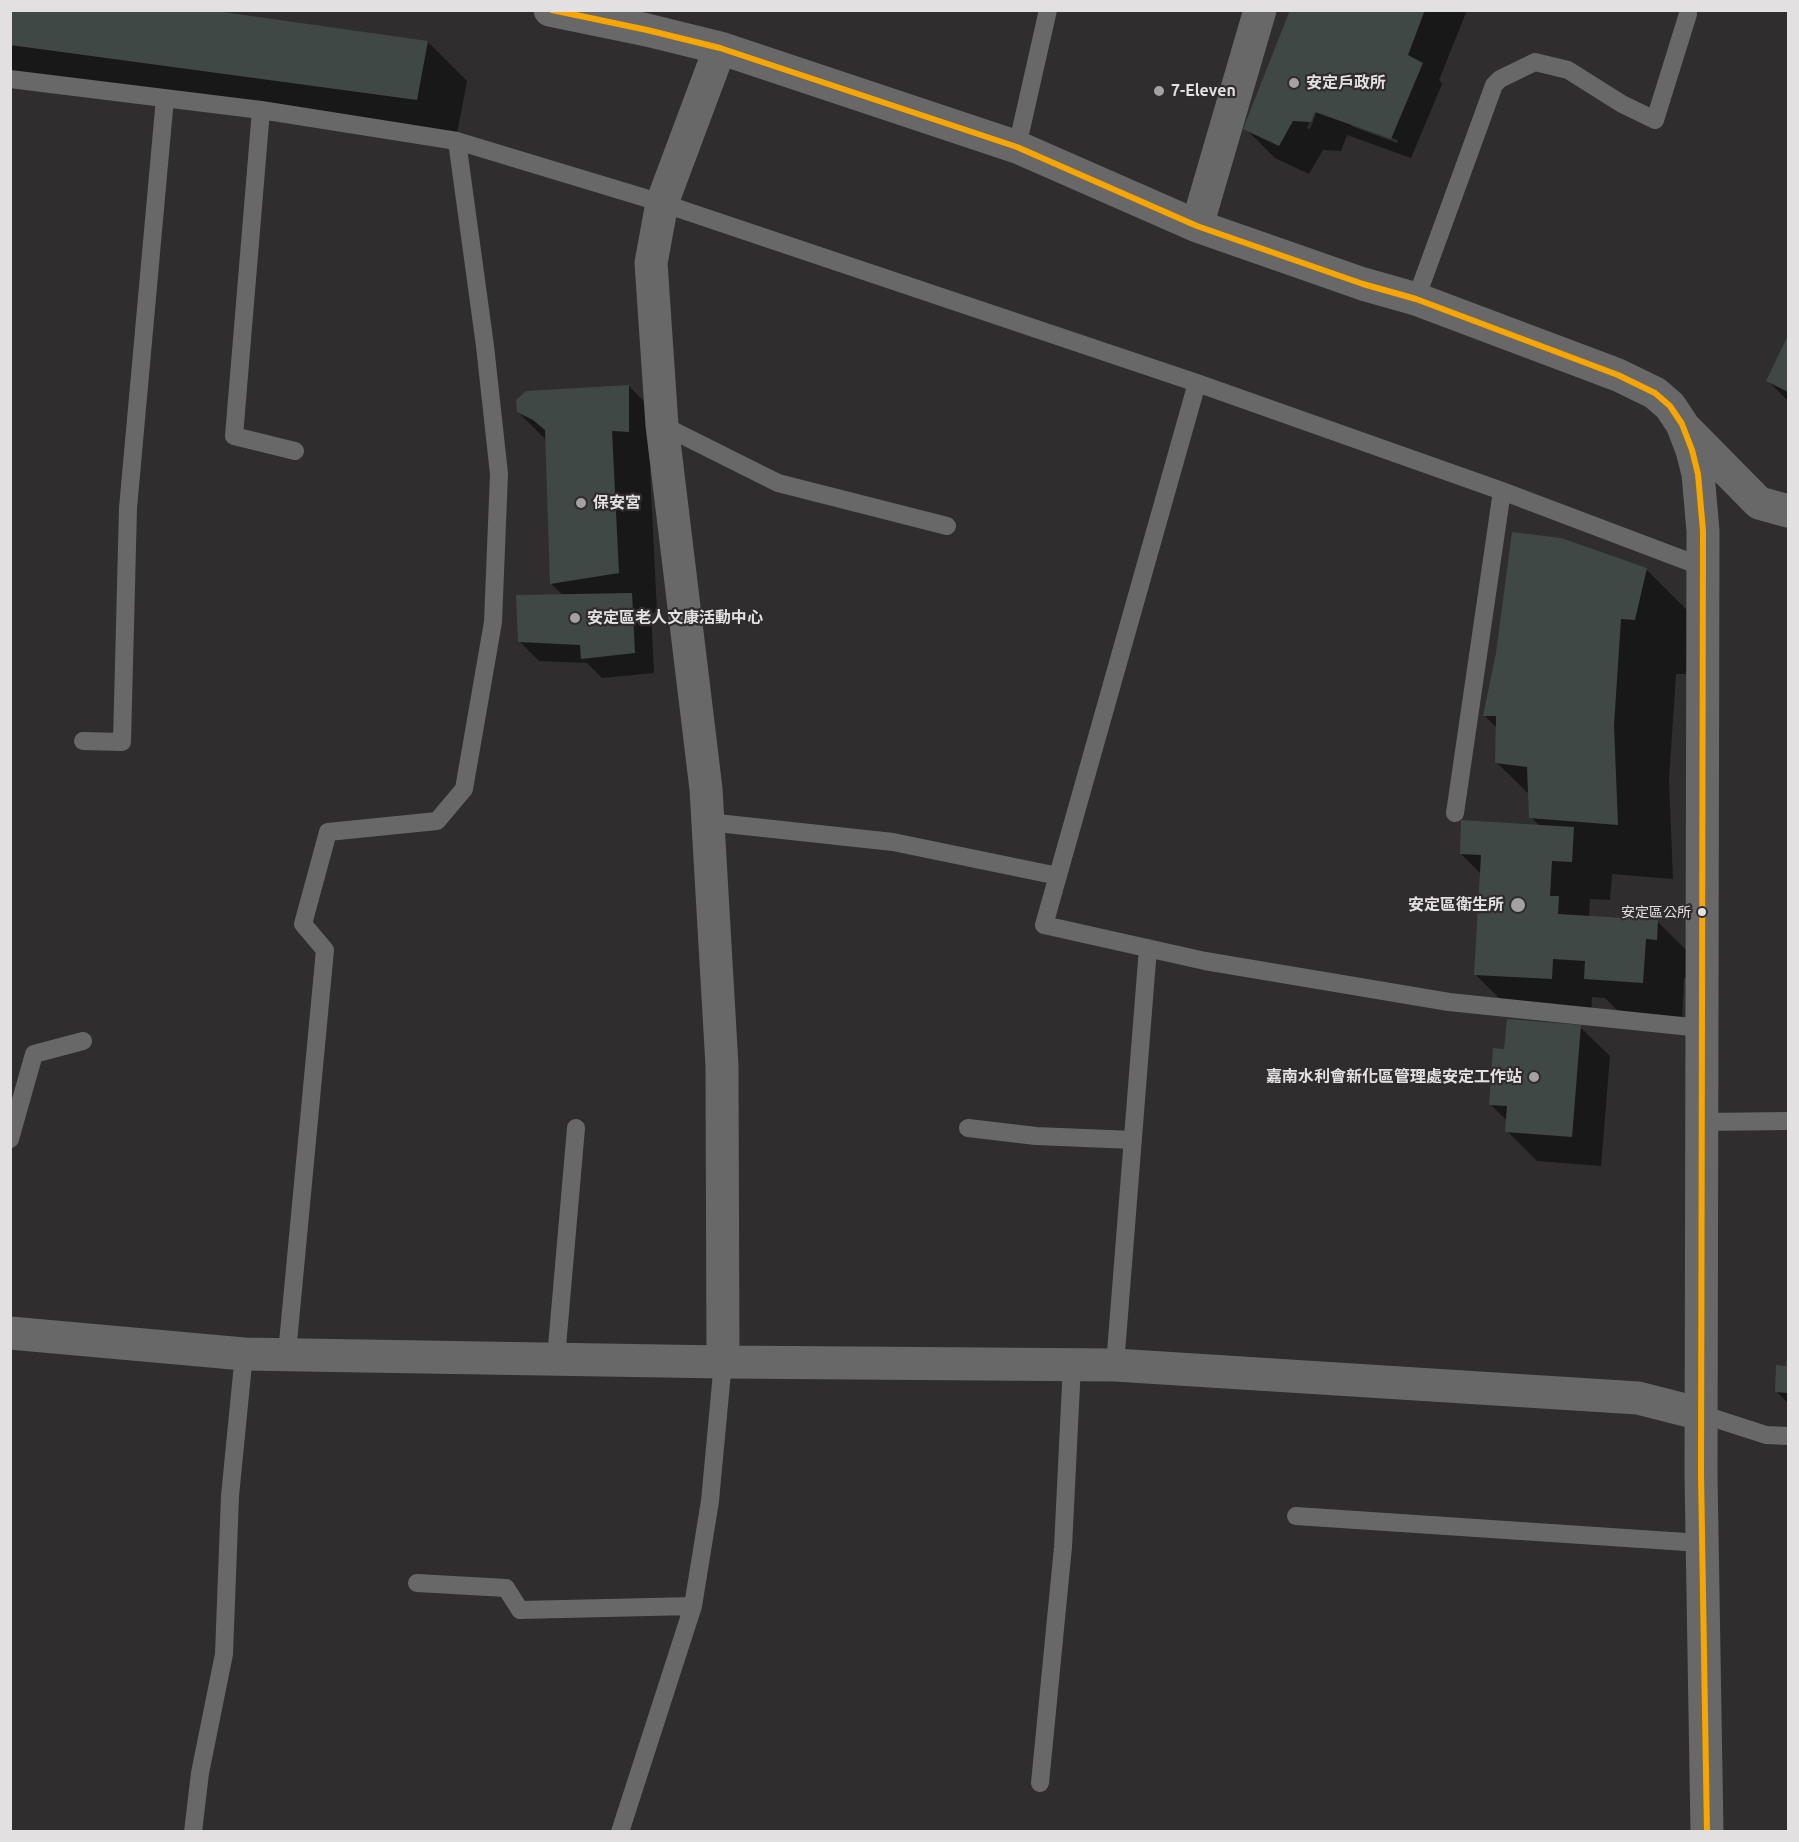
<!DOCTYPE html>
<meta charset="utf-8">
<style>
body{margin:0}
#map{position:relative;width:1799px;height:1842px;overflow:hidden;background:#2f2d2e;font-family:Ubuntu,sans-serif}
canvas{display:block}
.frame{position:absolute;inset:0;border:12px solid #e3e0e1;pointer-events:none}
</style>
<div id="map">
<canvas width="1799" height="1842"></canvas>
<div class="frame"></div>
</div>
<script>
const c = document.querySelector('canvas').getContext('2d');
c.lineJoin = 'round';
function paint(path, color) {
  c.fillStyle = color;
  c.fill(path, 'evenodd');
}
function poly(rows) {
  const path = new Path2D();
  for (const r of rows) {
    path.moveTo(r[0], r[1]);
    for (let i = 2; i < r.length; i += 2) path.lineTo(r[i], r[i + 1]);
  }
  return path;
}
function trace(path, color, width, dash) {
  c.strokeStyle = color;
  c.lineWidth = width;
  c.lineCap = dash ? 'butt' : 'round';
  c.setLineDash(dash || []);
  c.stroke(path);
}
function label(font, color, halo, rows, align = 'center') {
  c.font = font + ' Ubuntu,"Noto Sans TC",sans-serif';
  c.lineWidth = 4.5;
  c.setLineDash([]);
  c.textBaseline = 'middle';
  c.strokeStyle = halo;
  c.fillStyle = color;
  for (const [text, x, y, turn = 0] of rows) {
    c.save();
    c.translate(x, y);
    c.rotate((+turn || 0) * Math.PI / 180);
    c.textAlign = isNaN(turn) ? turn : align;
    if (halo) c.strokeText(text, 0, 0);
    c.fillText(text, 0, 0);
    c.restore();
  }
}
const shadow = poly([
 [10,10,428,42,467,81,456,139,10,78],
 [1291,10,1467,10,1439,80,1442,84,1411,158,1347,135,1341,151,1323,150,1309,174,1275,158,1245,128],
 [1315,109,1317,111,1310,129,1307,128],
 [1351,123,1398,140,1397,143,1351,126],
 [1788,338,1788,401,1768,381],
 [629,386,667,425,668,471,650,470,657,612,651,613,654,673,602,678,587,663,539,661,519,641,563,595,551,584,547,441,518,412],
 [1647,570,1702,625,1690,674,1676,674,1669,781,1673,879,1612,874,1610,900,1590,899,1589,917,1657,921,1696,960,1695,978,1684,978,1682,1021,1625,1018,1605,998,1592,997,1591,1018,1514,1013,1475,974,1481,874,1461,854,1540,826,1531,817,1530,795,1496,762,1497,728,1484,715],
 [1580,1027,1610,1056,1601,1166,1537,1161,1507,1131,1508,1122,1490,1104],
 [1788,1350,1788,1403,1776,1391,1788,1367]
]);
const building = poly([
 [10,10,209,10,428,41,417,100,10,45],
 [1290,10,1425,10,1408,55,1423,63,1391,139,1315,112,1311,122,1293,121,1279,146,1243,129],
 [1788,335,1788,392,1766,381],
 [629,385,629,432,612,431,619,573,550,584,545,430,533,420,517,412,516,400,526,391],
 [1512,532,1561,538,1647,568,1635,620,1621,619,1614,725,1618,825,1529,818,1527,767,1495,763,1496,716,1483,716,1496,653],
 [632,593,635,653,581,659,580,645,518,642,516,595],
 [1461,820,1574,827,1572,862,1552,861,1550,896,1559,896,1558,914,1658,920,1657,940,1646,939,1643,983,1584,979,1585,961,1553,959,1552,979,1474,975,1481,855,1460,854],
 [1507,1019,1581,1025,1572,1137,1505,1132,1507,1106,1489,1105,1493,1048,1504,1049],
 [1787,1356,1788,1356,1788,1393,1775,1392,1776,1365,1786,1366]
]);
const service = poly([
 [10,79,261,110,457,141,662,203,1197,383,1502,491,1703,567],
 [261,110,234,436,295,451],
 [1017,147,1048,10],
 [1416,299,1494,85,1500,79,1535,62,1568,70,1622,104,1655,120,1688,14],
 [1197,383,1044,925,1205,961,1449,1002,1701,1028],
 [662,425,778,483,947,526],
 [83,741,122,742,128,508,165,98],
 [1455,813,1502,491],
 [708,822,893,842,1058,876],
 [1702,1122,1788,1121],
 [968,1128,1036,1136,1133,1140],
 [10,1139,34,1054,83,1041],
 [287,1353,325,950,303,924,328,832,437,821,464,789,493,622,499,474,485,346,457,141],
 [556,1358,576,1128],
 [1115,1365,1148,948],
 [1701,1414,1766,1435,1788,1436],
 [1296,1516,1701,1543],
 [417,1583,506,1588,520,1610,693,1606],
 [1040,1783,1063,1547,1072,1365],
 [193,1832,200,1773,224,1654,230,1496,244,1354],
 [620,1832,693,1606,710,1501,723,1362]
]);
const minor = poly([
 [550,10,647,30,720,48,1017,147,1197,226,1363,284,1416,299,1618,375,1655,393,1670,406,1682,424,1692,450,1698,474,1703,531,1701,1474,1707,1832],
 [720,48,662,203,651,263,662,425,706,789,722,1066,723,1362],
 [1197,226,1260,10],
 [1687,430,1759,503,1788,511],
 [10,1333,244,1354,723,1362,1115,1365,1638,1398,1701,1414]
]);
const bus1 = poly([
 [552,10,647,30,720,48,1017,147,1197,226,1363,284,1416,299,1618,375,1655,393,1670,406,1682,424,1692,450,1698,474,1703,531,1701,1474,1707,1832]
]);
const markers = [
 [1294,83,6,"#a4a1a2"],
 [1159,91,6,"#a4a1a2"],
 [581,503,6,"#a4a1a2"],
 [575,618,6,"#a4a1a2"],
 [1518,905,8,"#a4a1a2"],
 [1702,912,5,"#e3e0e1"],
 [1534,1077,6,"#a4a1a2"]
];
const busNames = [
 ["安定區公所",1691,912]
];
const poiNames = [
 ["安定戶政所",1306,83],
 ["7-Eleven",1171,91],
 ["保安宮",593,503],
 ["安定區老人文康活動中心",587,618],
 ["安定區衛生所",1504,905,"right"],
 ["嘉南水利會新化區管理處安定工作站",1522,1077,"right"]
];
paint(shadow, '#0007');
paint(building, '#3f4845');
trace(service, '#696869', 18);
trace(minor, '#696869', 33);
trace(bus1, '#f7a600', 6);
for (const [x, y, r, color] of markers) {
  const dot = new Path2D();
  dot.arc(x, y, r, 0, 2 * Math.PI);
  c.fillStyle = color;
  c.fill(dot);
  trace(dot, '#302c2d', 2);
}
label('14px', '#e3e0e1', '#302c2d', busNames, 'right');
label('bold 16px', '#e3e0e1', '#302c2d', poiNames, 'left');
</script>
